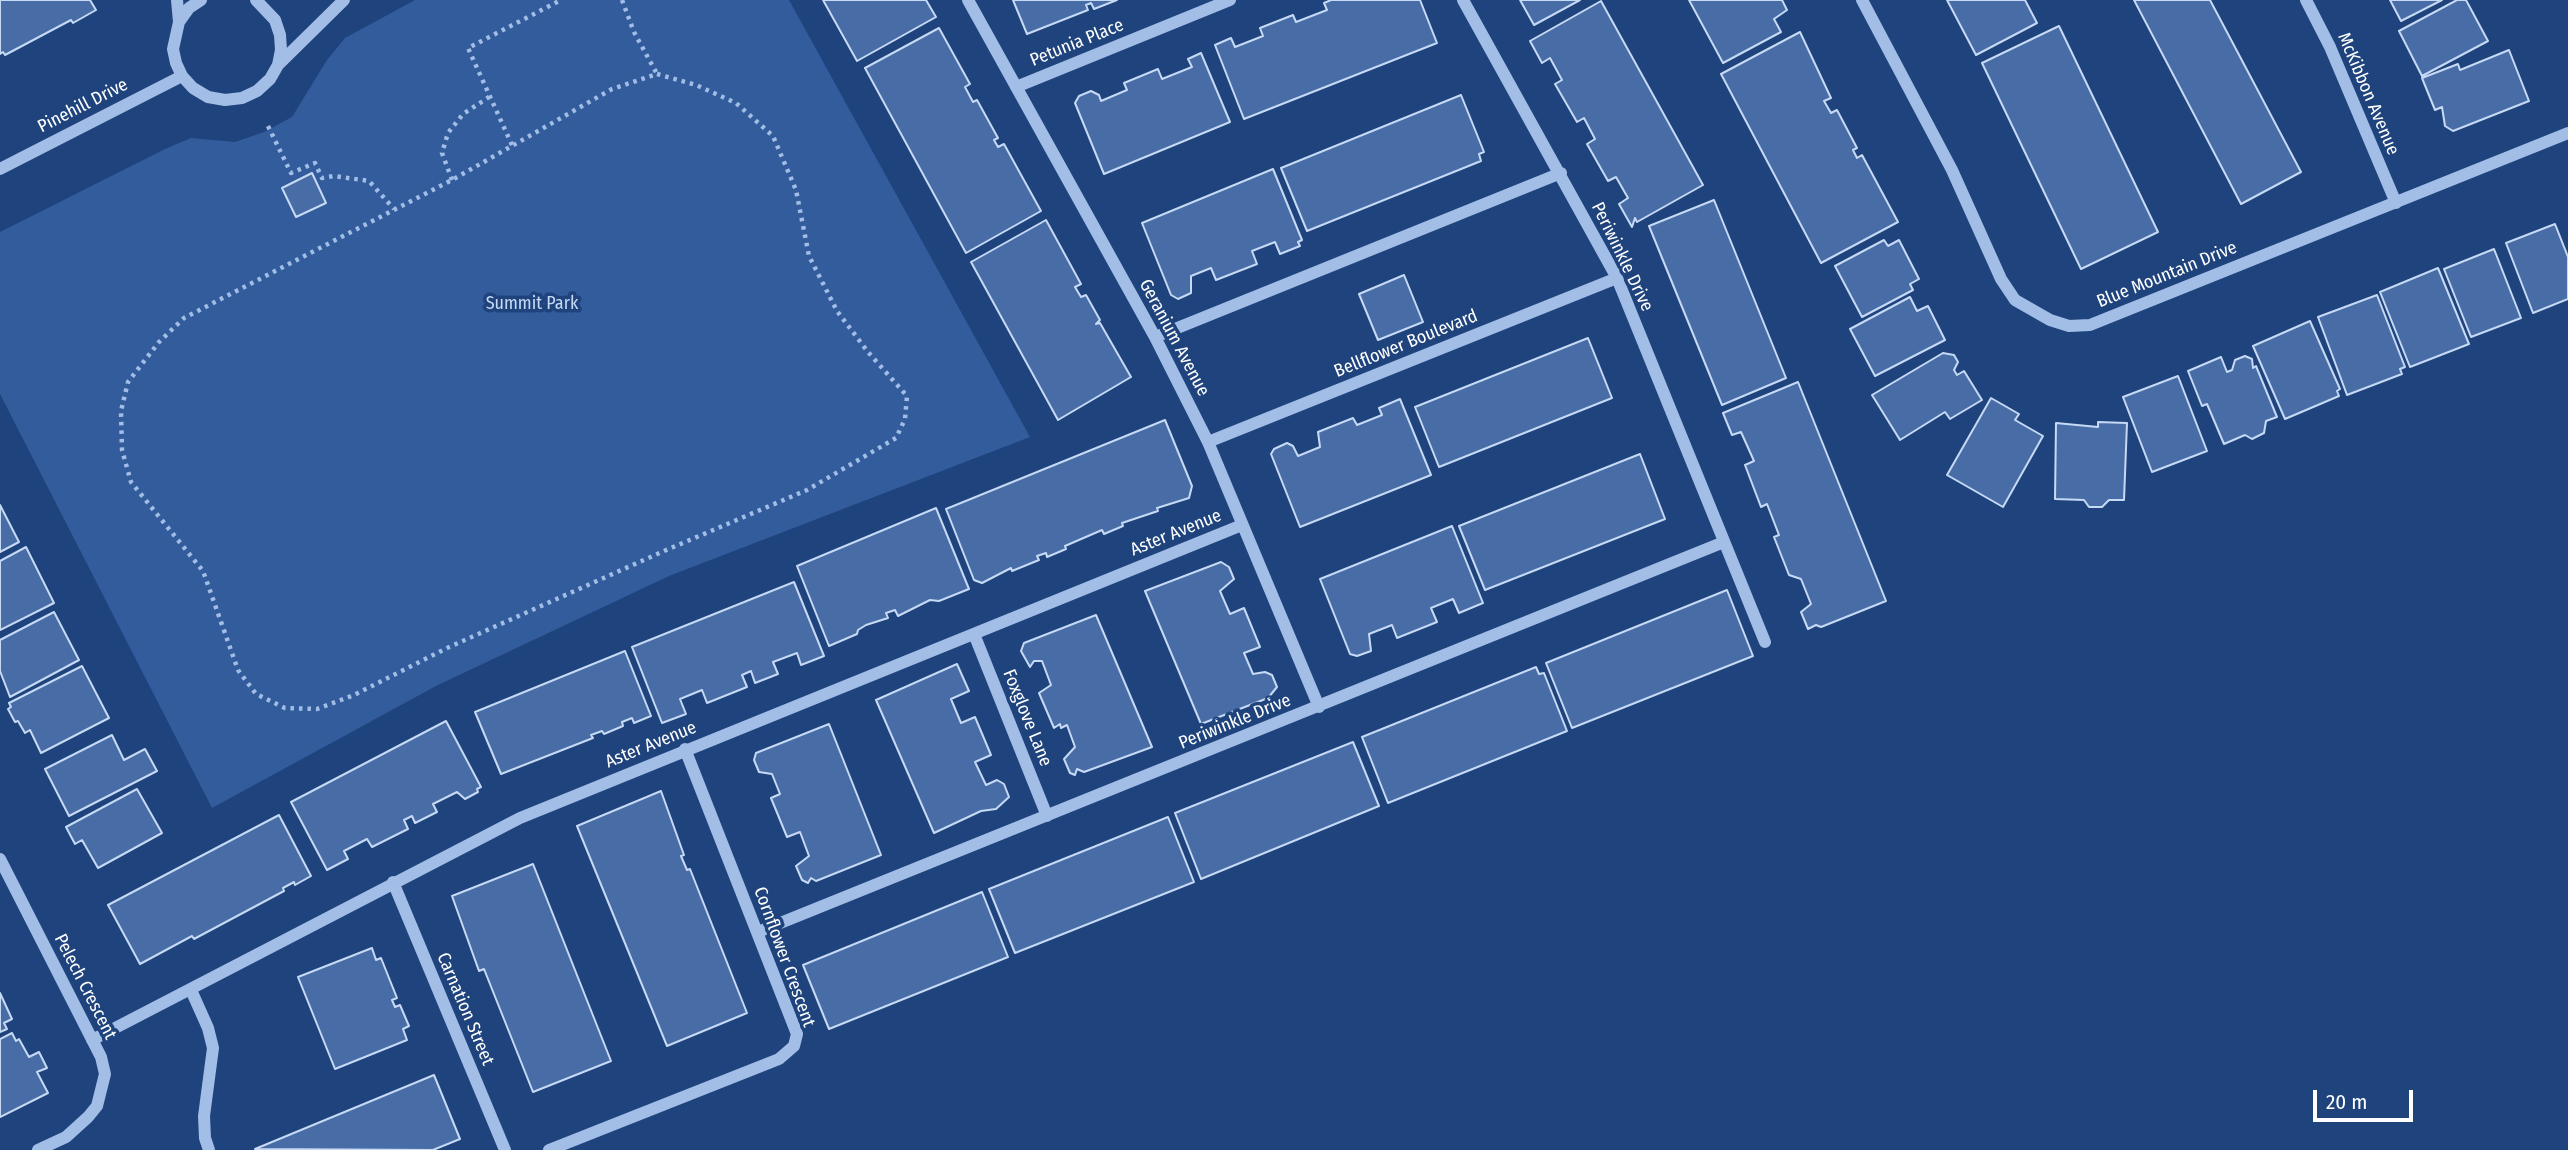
<!DOCTYPE html>
<style>
body{margin:0}
#map{position:relative;width:2568px;height:1150px;overflow:hidden;background:#1f437c;font-family:"Fira Sans Condensed",sans-serif}
canvas{display:block}
.scale{position:absolute;left:2313px;top:1090px;width:100px;height:32px;box-sizing:border-box;border:4px solid #fff;border-top:0;padding-left:9px;font-size:21px;line-height:24px;white-space:nowrap;color:#fff;-webkit-text-stroke:5px #1f437c;paint-order:stroke}
</style>
<div id="map">
<canvas width="2568" height="1150"></canvas>
<div class="scale">20 m</div>
</div>
<script>
const c = document.querySelector('canvas').getContext('2d');
c.lineJoin = 'round';
function paint(path, color) {
  c.fillStyle = color;
  c.fill(path, 'evenodd');
}
function poly(rows) {
  const path = new Path2D();
  for (const r of rows) {
    path.moveTo(r[0], r[1]);
    for (let i = 2; i < r.length; i += 2) path.lineTo(r[i], r[i + 1]);
  }
  return path;
}
function trace(path, color, width, dash) {
  c.strokeStyle = color;
  c.lineWidth = width;
  c.lineCap = dash ? 'butt' : 'round';
  c.setLineDash(dash || []);
  c.stroke(path);
}
function label(font, color, halo, rows, align = 'center') {
  c.font = font + ' "Fira Sans Condensed",sans-serif';
  c.lineWidth = 7;
  c.setLineDash([]);
  c.textBaseline = 'middle';
  c.strokeStyle = halo;
  c.fillStyle = color;
  for (const [text, x, y, turn = 0] of rows) {
    c.save();
    c.translate(x, y);
    c.rotate((+turn || 0) * Math.PI / 180);
    c.textAlign = isNaN(turn) ? turn : align;
    if (halo) c.strokeText(text, 0, 0);
    c.fillText(text, 0, 0);
    c.restore();
  }
}
const green = poly([
 [415,0,789,0,1030,437,669,576,436,686,212,808,0,394,0,232,165,149,191,138,235,142,264,132,292,117,327,60,345,38]
]);
const building = poly([
 [0,0,90,0,96,10,73,23,71,20,5,55,3,52,0,54,0,0],
 [823,0,926,0,936,17,857,61,823,0],
 [1013,0,1117,0,1094,9,1091,3,1086,5,1088,10,1027,34,1013,0],
 [1331,0,1420,0,1437,43,1244,119,1215,45,1231,38,1235,47,1263,36,1260,28,1293,15,1296,22,1327,10,1324,3,1331,0],
 [1520,0,1580,0,1534,25,1520,0],
 [1689,0,1782,0,1787,10,1774,19,1781,32,1723,63,1689,0],
 [1947,0,2025,0,2037,23,1976,55,1947,0],
 [2134,0,2210,0,2301,172,2241,204,2134,0],
 [2390,0,2442,0,2401,21,2390,0],
 [2457,0,2466,0,2488,41,2422,76,2399,31,2457,0],
 [1601,1,1703,185,1637,222,1635,218,1632,227,1619,204,1628,198,1616,177,1608,181,1587,144,1595,139,1584,118,1577,122,1555,84,1562,80,1550,58,1542,63,1530,41,1601,1],
 [2059,26,2158,232,2081,269,1982,63,2059,26],
 [939,28,970,84,965,87,973,102,977,100,998,138,994,140,998,147,1004,144,1041,211,966,253,865,68,939,28],
 [1800,32,1831,98,1824,101,1831,113,1837,110,1857,148,1853,150,1857,158,1862,155,1898,222,1821,263,1721,74,1800,32],
 [2509,50,2529,101,2453,131,2445,126,2442,107,2435,110,2422,78,2458,64,2460,70,2509,50],
 [1201,53,1230,122,1104,174,1075,103,1079,96,1091,91,1099,95,1101,101,1127,90,1124,83,1158,69,1162,79,1192,67,1188,59,1201,53],
 [1461,95,1484,152,1479,154,1481,161,1307,231,1281,168,1461,95],
 [1273,169,1302,240,1298,242,1300,246,1280,254,1275,242,1252,251,1257,264,1216,280,1211,268,1191,276,1191,293,1178,299,1171,295,1142,223,1273,169],
 [312,173,326,203,296,217,282,188,312,173],
 [1714,200,1786,378,1722,405,1649,226,1714,200],
 [1046,220,1081,284,1075,287,1081,297,1086,295,1100,320,1096,324,1100,323,1131,377,1058,420,971,262,1046,220],
 [2555,224,2568,257,2568,299,2533,313,2506,243,2555,224],
 [1884,240,1888,246,1899,240,1919,279,1910,284,1913,290,1862,317,1835,266,1884,240],
 [2494,249,2521,318,2471,337,2444,269,2494,249],
 [2438,268,2469,344,2410,367,2380,292,2438,268],
 [1404,275,1423,322,1378,340,1359,294,1404,275],
 [2377,295,2405,367,2400,369,2402,374,2347,395,2318,317,2377,295],
 [1910,297,1917,311,1928,306,1945,340,1875,376,1850,329,1910,297],
 [2310,321,2340,389,2337,391,2339,396,2285,419,2253,346,2310,321],
 [1588,338,1612,398,1439,467,1415,407,1588,338],
 [1943,353,1954,355,1958,362,1954,370,1957,375,1964,371,1982,400,1950,419,1945,412,1900,440,1872,395,1943,353],
 [2245,356,2252,359,2253,368,2256,366,2277,417,2266,421,2264,433,2252,439,2245,435,2224,444,2207,404,2202,406,2188,371,2221,357,2227,372,2232,370,2235,360,2245,356],
 [2178,376,2207,451,2152,472,2123,397,2178,376],
 [1798,382,1886,601,1821,627,1816,625,1808,629,1801,612,1811,604,1801,579,1789,575,1774,537,1779,535,1767,504,1761,507,1745,465,1754,461,1741,432,1732,435,1723,413,1798,382],
 [1991,398,2019,414,2015,420,2043,436,2003,507,1947,475,1991,398],
 [1400,399,1431,475,1300,527,1271,454,1274,449,1287,443,1293,446,1298,456,1320,447,1318,432,1353,418,1357,425,1382,415,1379,408,1400,399],
 [1165,420,1192,486,1189,498,1157,508,1158,511,1122,523,1123,526,1104,534,1102,530,1065,546,1066,549,1047,557,1046,553,1037,556,1039,560,1012,571,1011,568,982,583,974,580,946,509,1165,420],
 [2098,422,2127,423,2124,500,2109,500,2102,507,2089,507,2084,500,2055,499,2056,423,2098,427,2098,422],
 [1640,454,1665,519,1485,590,1459,526,1640,454],
 [0,505,19,542,0,552,0,505],
 [936,508,969,589,939,601,930,600,898,616,895,610,886,613,888,618,866,625,858,630,857,634,829,646,797,566,936,508],
 [1452,526,1483,603,1459,613,1453,599,1431,608,1437,622,1397,638,1392,625,1369,634,1371,651,1357,656,1350,654,1320,579,1452,526],
 [26,547,54,603,0,630,0,561,26,547],
 [1221,562,1229,567,1234,579,1220,591,1230,614,1244,608,1260,647,1244,653,1253,674,1265,672,1272,675,1277,687,1268,698,1201,724,1145,591,1221,562],
 [794,582,824,656,801,665,797,653,773,662,778,674,755,683,751,671,742,675,747,687,707,703,702,690,680,699,686,714,662,723,632,647,794,582],
 [1727,590,1753,656,1572,728,1546,663,1727,590],
 [54,612,79,660,10,697,0,671,0,640,54,612],
 [1096,615,1152,747,1084,772,1077,769,1075,775,1070,773,1064,759,1075,747,1067,725,1061,728,1060,724,1054,728,1039,693,1051,685,1042,661,1034,661,1030,667,1021,651,1024,643,1096,615],
 [625,651,651,716,634,723,632,718,622,722,623,726,604,734,602,731,591,735,593,738,501,774,475,712,625,651],
 [957,664,969,691,951,699,961,723,975,717,991,755,975,762,986,785,997,780,1004,784,1009,797,996,809,981,811,934,833,876,700,957,664],
 [82,666,109,718,41,753,30,730,25,733,18,721,15,722,8,709,11,707,9,703,82,666],
 [1536,667,1539,674,1544,673,1567,731,1388,803,1362,737,1536,667],
 [446,721,481,787,477,789,478,792,465,799,457,792,433,804,437,812,415,823,412,816,404,820,408,829,372,847,367,839,344,851,348,859,327,870,291,802,446,721],
 [829,724,881,855,816,881,811,878,808,883,802,880,796,866,809,856,800,832,787,837,771,798,780,794,772,774,759,772,754,760,756,753,829,724],
 [112,735,124,760,145,749,157,771,69,816,45,769,112,735],
 [1353,742,1379,806,1201,879,1175,813,1353,742],
 [137,789,162,833,98,868,82,840,75,844,66,827,137,789],
 [661,791,684,855,681,856,687,870,690,869,747,1013,667,1046,577,826,661,791],
 [279,815,311,876,295,885,294,882,283,888,284,891,194,939,192,936,140,964,108,905,279,815],
 [1168,817,1194,882,1015,953,989,889,1168,817],
 [533,864,611,1061,533,1092,484,969,479,971,452,896,533,864],
 [982,892,1008,957,829,1029,803,965,982,892],
 [372,948,376,960,381,958,397,998,392,1000,395,1007,400,1005,409,1026,403,1029,407,1040,335,1069,298,977,372,948],
 [0,993,12,1019,4,1023,7,1029,0,1032,0,993],
 [12,1033,16,1041,19,1039,29,1057,39,1052,47,1068,37,1072,48,1093,0,1117,0,1039,12,1033],
 [434,1075,460,1139,433,1150,255,1149,434,1075]
]);
const path = poly([
 [622,0,634,32,657,74],
 [657,74,696,85,736,103,773,136,796,190,809,256,837,311,868,352,907,396,905,419,896,438,807,490,664,551,447,648,354,695,317,709,285,708,256,694,238,670,203,571,131,482,122,450,121,411,128,382,159,342,184,318,452,180,612,89,657,74],
 [268,126,291,173,315,163,322,178,334,176,369,181,394,209],
 [512,145,468,48,561,0],
 [452,180,442,153,448,133,463,114,489,97]
]);
const minor = poly([
 [177,0,179,22],
 [201,0,189,8,179,22,173,49,176,63,182,76,193,88,208,97,225,100,242,98,257,91,270,79,278,65,281,50,280,35,275,20,256,0],
 [968,0,1155,337,1208,442,1319,707],
 [1463,0,1617,278,1765,642],
 [1862,0,1952,170,2001,279,2015,300,2050,320,2069,326,2090,325,2568,133],
 [2306,0,2330,47,2396,203],
 [279,64,344,0],
 [1016,87,1230,0],
 [0,169,182,76],
 [1155,337,1561,173],
 [1208,442,1617,278],
 [974,634,1047,816],
 [0,859,101,1057,105,1074,97,1106,88,1117,66,1137,38,1150],
 [393,882,505,1150],
 [758,932,1724,542],
 [191,990,208,1028,213,1048,204,1116,205,1138,209,1150],
 [92,1040,520,818,1242,525],
 [549,1150,779,1059,794,1046,797,1034,685,749]
]);
const streetNames = [
 ["Petunia Place",1077,43,-22],
 ["McKibbon Avenue",2368,94,67],
 ["Pinehill Drive",83,106,-27],
 ["Periwinkle Drive",1622,257,64],
 ["Blue Mountain Drive",2167,275,-22],
 ["Geranium Avenue",1174,338,62],
 ["Bellflower Boulevard",1406,344,-22],
 ["Aster Avenue",1176,533,-22],
 ["Foxglove Lane",1027,718,68],
 ["Periwinkle Drive",1235,722,-22],
 ["Aster Avenue",651,745,-22],
 ["Cornflower Crescent",784,957,70],
 ["Pelech Crescent",85,987,63],
 ["Carnation Street",465,1009,67]
];
const parkNames = [
 ["Summit Park",532,304]
];
paint(green, '#325c9b');
paint(building, '#486da6');
trace(building, '#c6d9f5', 2);
trace(path, '#a2bee7', 4.5, [3.5, 5]);
trace(minor, '#a2bee7', 12);
label('18px', '#fff', '#1f437c', streetNames);
label('18px', '#c6d9f5', '#1f437c', parkNames);
</script>
